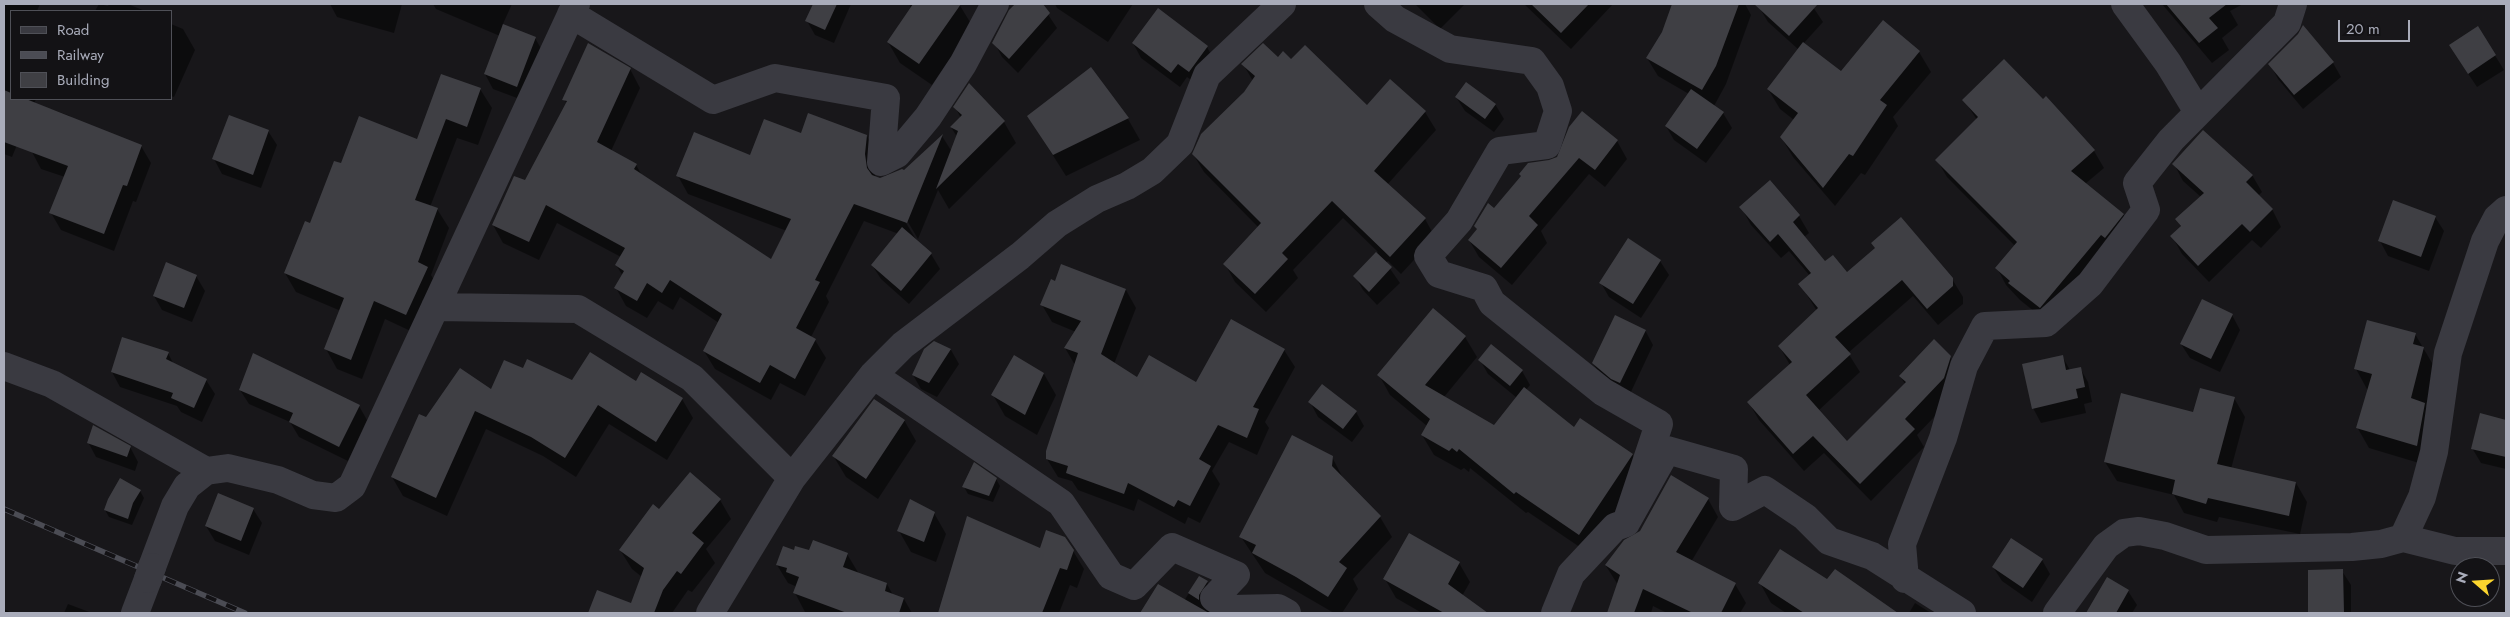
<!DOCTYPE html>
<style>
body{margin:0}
#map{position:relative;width:2510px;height:617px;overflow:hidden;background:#18171a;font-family:Jost,sans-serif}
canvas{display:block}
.frame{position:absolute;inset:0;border:5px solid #a9acba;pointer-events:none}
.legend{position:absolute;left:10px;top:10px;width:162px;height:90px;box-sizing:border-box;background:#131215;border:1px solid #4f5057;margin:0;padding:6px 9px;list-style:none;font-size:15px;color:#a9acba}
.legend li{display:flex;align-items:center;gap:10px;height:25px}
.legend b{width:25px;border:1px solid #4f5057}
.north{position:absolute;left:2450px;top:557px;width:50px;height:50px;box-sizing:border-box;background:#131215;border:1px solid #4f5057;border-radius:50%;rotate:289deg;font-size:14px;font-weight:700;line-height:20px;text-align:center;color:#a9acba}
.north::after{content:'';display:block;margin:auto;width:18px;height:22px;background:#fbd52e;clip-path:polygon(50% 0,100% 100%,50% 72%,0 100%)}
.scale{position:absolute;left:2338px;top:20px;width:72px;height:22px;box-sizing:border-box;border:2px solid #a9acba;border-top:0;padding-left:6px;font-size:15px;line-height:18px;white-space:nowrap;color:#a9acba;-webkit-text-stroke:4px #131215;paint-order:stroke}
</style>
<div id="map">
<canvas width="2510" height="617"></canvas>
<div class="frame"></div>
<ul class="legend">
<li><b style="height:6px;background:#3a3a41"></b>Road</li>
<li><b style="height:6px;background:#4b4c54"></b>Railway</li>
<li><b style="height:14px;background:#3f3f44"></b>Building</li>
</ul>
<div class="north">N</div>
<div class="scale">20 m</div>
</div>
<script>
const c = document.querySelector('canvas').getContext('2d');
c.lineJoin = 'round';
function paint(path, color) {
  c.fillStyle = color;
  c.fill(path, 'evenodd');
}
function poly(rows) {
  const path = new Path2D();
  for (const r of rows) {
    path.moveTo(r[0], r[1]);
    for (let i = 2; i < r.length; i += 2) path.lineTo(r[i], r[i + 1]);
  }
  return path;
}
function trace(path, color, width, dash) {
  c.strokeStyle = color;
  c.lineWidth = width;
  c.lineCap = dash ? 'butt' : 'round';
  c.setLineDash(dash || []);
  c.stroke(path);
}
const shadow = poly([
 [4,4,40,4,37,11,11,11,11,99,36,99,12,157,4,154],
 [99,4,108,6,109,4,128,4,145,11,95,11],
 [330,4,402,4,394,33,337,17],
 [433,4,512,4,502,26,535,38,543,52,525,101,493,89,485,74,500,36,436,9],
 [814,4,851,4,834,43,815,35,807,21],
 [909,4,959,4,970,22,970,29,932,85,900,63,888,42,911,8],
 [1013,4,1041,4,1057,28,1018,73,1002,57,994,42,1014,6],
 [1055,4,1133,4,1108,42,1057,8],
 [1415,4,1465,4,1440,29],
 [1524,4,1613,4,1571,49],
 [1673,4,1745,4,1751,15,1726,84,1714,106,1723,113,1732,128,1706,163,1674,140,1666,126,1689,94,1658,76,1647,58,1663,32],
 [1763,4,1811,4,1823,22,1803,44,1841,72,1919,52,1931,72,1893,117,1898,126,1865,175,1861,173,1835,206,1793,157,1781,137,1794,120,1780,109,1768,89,1799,50,1768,22,1759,7],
 [2162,4,2243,4,2230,11,2238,25,2222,38,2229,50,2212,63],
 [171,24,183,29,195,50,174,97,171,96],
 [2303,27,2333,63,2341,77,2303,109,2278,79,2270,64,2299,35],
 [2478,28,2504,70,2477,87,2459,60],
 [1133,43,1207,47,1215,62,1198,85,1187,77,1180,87,1141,58],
 [1278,58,1291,61,1367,107,1425,112,1436,130,1387,185,1425,219,1435,237,1401,274,1388,261,1386,263,1400,283,1377,305,1363,290,1355,276,1378,252,1343,218,1293,270,1298,278,1266,312,1235,282,1225,264,1259,228,1204,172,1193,154,1253,81,1243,64],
 [630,69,640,88,611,151,636,165,643,177,772,260,787,231,688,194,678,176,751,157,802,134,867,136,877,154,875,177,881,179,904,172,942,136,952,152,957,137,951,127,961,118,955,107,969,85,1004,122,1016,143,949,209,938,190,918,239,905,217,903,218,917,241,931,254,940,269,909,304,881,279,872,265,899,234,864,221,826,296,829,302,811,337,815,340,826,358,805,396,780,383,771,400,715,369,704,351,719,323,680,297,673,310,658,301,647,318,626,306,616,288,623,276,616,265,621,257,557,223,539,260,503,243,493,225,525,182,567,104,564,99],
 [1090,69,1128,119,1140,140,1066,176,1028,116],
 [480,89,492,108,478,145,457,138,430,207,437,209,449,228,431,275,438,287,417,334,385,319,362,379,337,369,326,349,341,311,296,292,285,273,341,165,417,141],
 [1456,97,1495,104,1504,119,1494,132,1465,111],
 [2046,98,2094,151,2104,168,2085,184,2123,214,2133,231,2050,324,2020,300,2006,285,1997,268,2015,246,1947,177,1937,160,1977,120,1964,100,2043,100],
 [51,109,70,116,72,120,141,146,151,163,136,202,133,201,114,251,61,230,51,213,65,177,41,169,32,152],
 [1582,113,1617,141,1627,159,1605,187,1589,174,1541,231,1547,243,1512,285,1479,257,1469,240,1478,230,1475,226,1549,162,1558,158],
 [268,131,277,145,261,188,222,174,214,159],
 [2174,164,2252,175,2262,192,2258,196,2272,209,2281,227,2261,248,2252,240,2209,282,2182,254,2172,236,2181,227,2177,219,2201,197,2183,181],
 [1741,207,1799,216,1809,233,1804,237,1825,263,1847,274,1952,279,1963,297,1963,304,1938,325,1913,296,1848,353,1860,372,1818,411,1847,443,1905,384,1900,376,1950,357,1961,375,1954,396,1917,435,1924,447,1871,501,1824,453,1804,471,1759,420,1749,403,1790,365,1779,346,1817,311,1800,284,1810,276,1789,251,1781,258,1751,225],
 [2435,217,2444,231,2429,271,2388,256,2380,241],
 [1660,261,1669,275,1641,318,1609,297,1601,283],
 [1062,266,1126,290,1136,308,1114,364,1137,378,1197,384,1284,350,1295,367,1265,422,1269,428,1257,455,1229,442,1212,471,1220,484,1200,523,1188,517,1185,524,1138,499,1134,511,1078,490,1072,481,1058,477,1047,459,1075,365,1065,348,1076,332,1052,322,1042,305,1056,282],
 [196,276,205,291,192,322,162,310,154,296],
 [1433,310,1465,337,1477,357,1444,397,1494,426,1517,398,1488,374,1480,360,1522,371,1530,385,1526,390,1574,429,1632,454,1643,475,1590,554,1528,512,1526,513,1470,468,1469,472,1464,468,1461,470,1434,455,1422,435,1427,426,1390,395,1379,375],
 [2232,315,2240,330,2220,372,2190,358,2181,344],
 [1645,330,1653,345,1629,396,1602,377,1593,363],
 [2415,334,2435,368,2426,406,2436,425,2429,466,2369,448,2357,427,2368,391,2356,369],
 [934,342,951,350,959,364,937,397,921,389,913,375],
 [168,353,174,365,206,380,215,394,202,422,181,412,177,406,120,387,112,372],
 [2062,356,2070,370,2080,368,2088,382,2092,402,2084,404,2086,413,2041,423,2033,408],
 [524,370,573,382,636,383,682,399,693,418,667,460,609,424,576,477,543,456,486,429,447,516,403,496,392,477,427,418,491,391],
 [1044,374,1056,395,1037,435,1005,416,993,395],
 [240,390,359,406,367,420,348,461,299,437,290,422,249,404],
 [2234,398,2245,417,2231,469,2296,483,2307,502,2300,534,2219,517,2217,522,2184,513,2174,495,2117,481,2105,462,2194,413],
 [1310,402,1356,412,1364,426,1352,442,1318,417],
 [2481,415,2506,421,2506,469,2481,463,2472,448],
 [904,420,916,441,878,499,846,477,834,457],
 [88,442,130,447,138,462,135,471,96,457],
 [1332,457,1344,480,1380,517,1392,537,1353,579,1358,589,1342,613,1334,613,1265,573,1241,537],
 [996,479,1000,486,993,502,968,494,964,487],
 [140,491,144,498,132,525,109,517,105,510],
 [1708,499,1718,517,1691,562,1735,584,1746,603,1740,613,1667,613,1653,606,1651,613,1615,613,1611,606,1618,585,1606,566],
 [720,500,731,519,706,549,715,563,692,592,688,590,672,613,589,613,598,591,632,604,642,577,632,569,620,550,659,510],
 [253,509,262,523,249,555,215,541,206,526],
 [934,513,946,534,936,562,911,552,899,531],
 [968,517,1041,550,1073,551,1084,569,1077,588,1070,585,1059,613,939,613],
 [794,552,847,554,859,574,887,584,893,595,904,599,912,613,805,612,795,593,795,586,788,583,777,565],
 [2042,560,2050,574,2032,602,2002,581,1993,567],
 [1459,563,1470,582,1462,596,1485,613,1422,613,1396,598,1385,579],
 [1835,570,1896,613,1786,613,1771,603,1760,583,1828,581],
 [2309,571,2342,571,2351,585,2351,613,2309,613],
 [1199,577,1207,582,1218,601,1210,613,1142,613,1157,587,1184,601],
 [2108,579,2128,591,2137,605,2132,613,2088,613],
 [1915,603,1931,613,1909,613],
 [68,604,92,613,93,613,64,613],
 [4,609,10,612,11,613,4,613]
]);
const building = poly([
 [813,4,837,4,825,30,805,21],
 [913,4,961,4,919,64,887,42],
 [1015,4,1043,4,1050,13,1009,59,992,43,1009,10],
 [1531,4,1589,4,1561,33],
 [1672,4,1739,4,1716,66,1702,90,1646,58,1662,32],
 [1754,4,1818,4,1789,36],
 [2166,4,2227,4,2209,18,2218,28,2199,43],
 [1158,8,1208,46,1189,72,1178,64,1171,73,1132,43],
 [1883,20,1920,51,1880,100,1887,105,1853,156,1849,154,1823,188,1780,137,1798,113,1767,89,1803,42,1841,71],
 [503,24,536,37,517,87,484,74],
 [2303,25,2334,62,2294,95,2268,64,2298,34],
 [2478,26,2496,55,2468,74,2449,45],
 [588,43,631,68,597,142,637,164,634,169,771,259,791,219,676,176,694,132,750,155,764,119,801,133,808,113,867,135,865,154,867,168,872,175,880,178,902,169,904,170,943,134,907,223,854,204,815,280,820,282,796,328,816,339,795,379,770,365,760,383,703,351,722,314,670,280,662,293,647,283,637,301,614,288,624,271,615,265,625,248,546,205,529,242,492,225,514,176,525,180,567,101,562,100],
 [1263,43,1278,57,1283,51,1291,59,1305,45,1367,105,1390,79,1426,111,1374,171,1426,218,1390,257,1332,201,1282,253,1288,259,1255,294,1223,264,1261,223,1192,154,1201,134,1244,92,1255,76,1241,64],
 [2004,59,2043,99,2046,96,2095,150,2071,171,2124,214,2105,238,2101,235,2040,308,2008,283,2010,281,1995,268,2017,242,1935,160,1978,117,1962,100],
 [1091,67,1129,118,1053,155,1027,116],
 [441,74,481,88,467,127,446,119,415,200,438,208,418,262,428,267,406,315,374,301,351,360,324,349,344,298,284,273,305,221,310,223,334,161,341,163,359,116,417,139],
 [1466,82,1496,104,1485,119,1455,97],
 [969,83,1005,121,936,189,958,131,950,127,962,115,953,107],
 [1691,89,1724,112,1697,149,1665,126],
 [4,90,11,93,11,99,26,99,142,145,127,186,123,185,104,234,49,213,68,166,4,142],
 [1582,111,1618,140,1595,170,1579,158,1529,216,1538,225,1501,268,1468,240,1477,229,1474,226,1488,203,1494,208,1521,176,1519,174,1528,163,1549,160,1557,157,1569,127],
 [229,115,269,130,253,175,212,159],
 [2203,130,2253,175,2246,182,2273,209,2250,232,2242,224,2198,266,2170,236,2181,226,2175,219,2204,193,2172,164],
 [1770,180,1800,215,1793,222,1825,261,1833,255,1847,272,1875,248,1871,243,1901,217,1953,278,1953,286,1927,309,1902,280,1835,337,1851,354,1806,395,1847,441,1906,382,1899,376,1934,339,1951,356,1944,378,1905,419,1915,429,1860,484,1813,436,1793,454,1747,402,1792,362,1778,346,1818,308,1798,284,1811,273,1778,234,1770,242,1739,207],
 [2393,200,2436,216,2421,257,2378,241],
 [902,227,932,253,901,291,871,265],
 [1628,238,1661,260,1633,304,1599,283],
 [1376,252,1392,267,1369,292,1353,276],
 [166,262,197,275,184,308,153,296],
 [1061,264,1126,289,1101,354,1137,377,1149,355,1196,382,1231,319,1285,349,1253,407,1259,409,1247,438,1218,425,1199,459,1211,466,1190,506,1178,500,1174,507,1128,483,1124,494,1066,473,1068,466,1046,459,1046,451,1078,353,1064,348,1081,321,1040,305,1051,279,1055,281],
 [2202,299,2233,314,2211,359,2180,344],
 [1433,308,1466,336,1425,385,1494,425,1524,387,1574,427,1580,418,1633,454,1579,535,1516,492,1514,494,1459,449,1457,452,1452,448,1449,451,1421,435,1430,419,1377,375],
 [1615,315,1646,330,1620,383,1611,379,1592,363],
 [2367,320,2416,333,2413,344,2424,347,2411,398,2425,403,2417,446,2356,428,2372,374,2354,369],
 [122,337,169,352,166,359,207,379,194,408,171,398,173,393,111,372],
 [934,341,951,349,929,383,912,375,924,349],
 [1491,344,1523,370,1510,386,1478,360],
 [590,352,636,381,641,372,683,398,656,442,598,405,565,458,531,437,475,411,436,498,391,477,419,414,426,417,460,368,491,389,504,360,523,368,527,359,572,380],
 [253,353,360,405,339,447,289,422,293,413,239,390],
 [1014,355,1044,373,1025,415,991,395],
 [2063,355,2066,370,2081,367,2085,387,2076,389,2078,398,2032,409,2022,364],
 [1322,384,1357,411,1343,429,1308,402],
 [2200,388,2235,397,2217,464,2296,482,2289,516,2208,498,2206,504,2172,494,2175,480,2104,462,2121,393,2193,412],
 [874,399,905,420,866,479,832,456],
 [2480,413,2506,420,2506,457,2471,449],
 [93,425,131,446,127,457,87,443],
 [1292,435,1333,456,1332,466,1381,516,1339,562,1347,568,1328,597,1296,577,1252,553,1256,545,1239,537],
 [974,462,997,478,989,496,962,487],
 [690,472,721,499,692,533,704,543,681,574,677,571,663,590,654,613,588,613,597,590,631,603,644,568,619,550,653,504,659,509],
 [1671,475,1709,498,1676,552,1736,583,1721,613,1693,613,1643,589,1634,613,1607,613,1620,575,1605,565,1624,540,1640,531],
 [120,478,141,490,133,503,128,519,104,510,108,499],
 [218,493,254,508,241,541,205,526],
 [910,499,935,512,924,542,897,531],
 [967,516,1040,548,1046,530,1065,537,1074,550,1067,570,1060,568,1042,613,938,613],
 [1409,533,1460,562,1448,584,1488,613,1444,613,1383,579],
 [2011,538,2043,559,2023,588,1992,567],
 [813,540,848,553,843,567,887,583,885,591,904,598,899,613,847,613,793,593,799,577,786,572,787,568,776,565,783,546,794,550,795,546,809,550],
 [1780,549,1827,579,1835,569,1898,613,1804,613,1758,583],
 [2343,569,2344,613,2308,613,2308,570],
 [1199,576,1208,581,1199,595,1199,600,1188,593],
 [2107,577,2129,590,2116,613,2086,613],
 [1158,584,1209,613,1140,613]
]);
const minor = poly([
 [1378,4,1395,19,1450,49,1532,61,1550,86,1558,111,1547,145,1500,151,1459,221,1428,256,1439,274,1484,288,1492,303,1603,392,1659,424,1626,523],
 [2125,4,2168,63,2198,112],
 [571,14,713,100,775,78,886,98,881,162,897,154,928,117,963,64,995,4],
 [435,307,578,309,692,378,792,478],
 [4,366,52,384,206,471],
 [873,375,1061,503,1111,576,1134,586,1172,547,1236,575,1214,598,1231,609,1278,608,1287,613],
 [2403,538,2455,551,2506,551],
 [152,567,175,506,187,486,206,471,228,468,278,480,313,495,336,498,352,486,576,4],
 [1905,579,1902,544,1943,438,1964,366,1985,326,2046,323,2090,284,2146,210,2137,183,2171,140,2287,23,2293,4],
 [135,613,148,579],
 [710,613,792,478,873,375,903,345,1020,256,1057,224,1097,199,1127,186,1152,171,1180,144,1207,75,1282,4],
 [1555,613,1571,574,1615,527,1626,523,1667,450,1734,469,1733,507,1765,490,1805,517,1829,541,1872,556,1962,613],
 [2057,613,2106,546,2124,533,2139,531,2165,536,2206,550,2352,547,2381,544,2403,538,2422,497,2434,452,2448,353,2485,241,2497,218,2506,210]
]);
const rail = poly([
 [4,509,245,613]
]);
const minorBridge = poly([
 [148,579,152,567]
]);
paint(shadow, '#0007');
paint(building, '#3f3f44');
trace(minor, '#3a3a41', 28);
trace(rail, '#4b4c54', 5.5);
trace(rail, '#131215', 4, [11]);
trace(minorBridge, '#3a3a41', 28);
</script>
